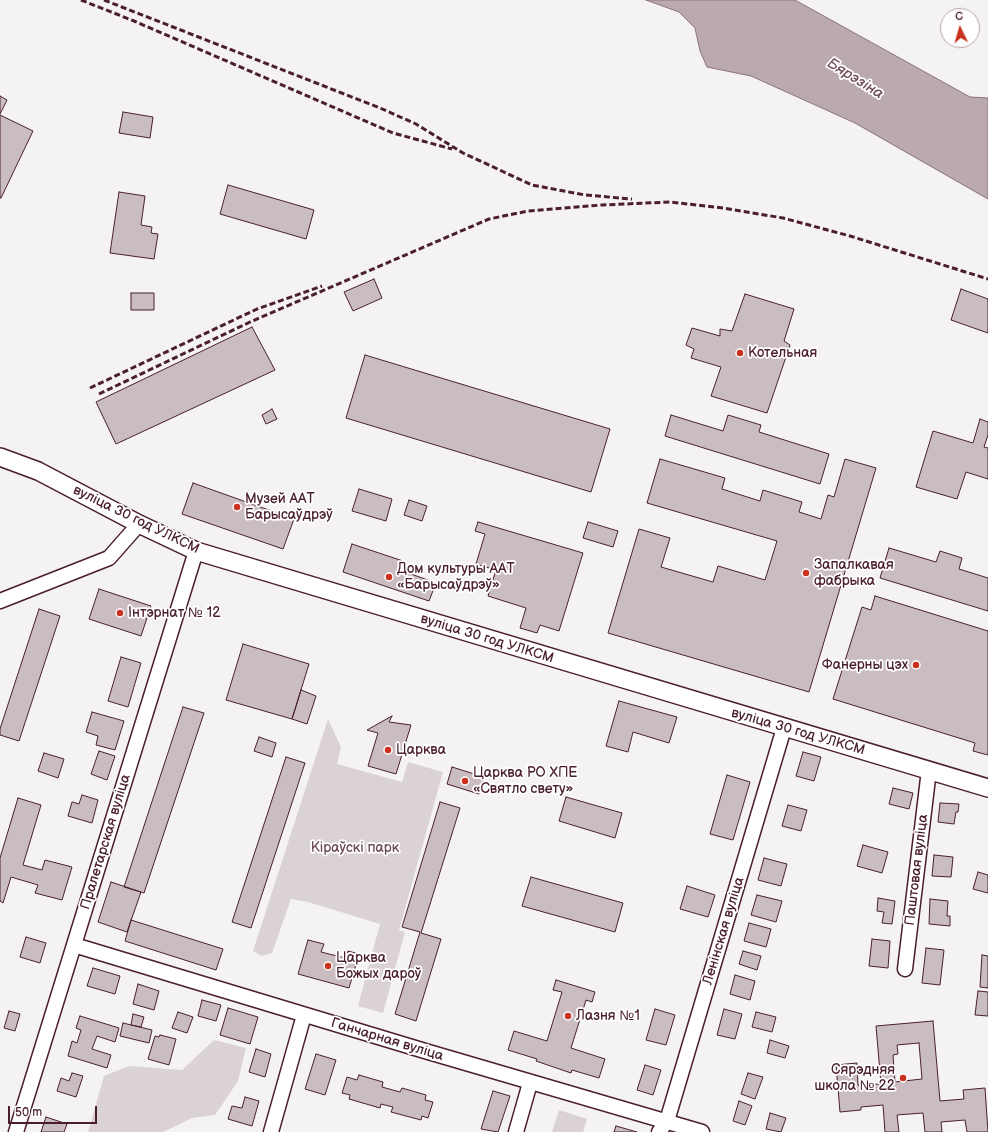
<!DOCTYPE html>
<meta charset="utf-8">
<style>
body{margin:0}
#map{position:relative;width:988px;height:1132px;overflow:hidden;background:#f4f2f2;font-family:"Balsamiq Sans",sans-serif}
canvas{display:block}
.north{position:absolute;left:940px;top:8px;width:40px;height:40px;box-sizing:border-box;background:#fff;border:1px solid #b7a5aa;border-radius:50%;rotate:355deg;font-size:11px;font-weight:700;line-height:16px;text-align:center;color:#4a1f2b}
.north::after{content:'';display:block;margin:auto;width:14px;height:18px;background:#c8321e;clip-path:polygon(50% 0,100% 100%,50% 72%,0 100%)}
.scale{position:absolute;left:8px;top:1106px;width:89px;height:18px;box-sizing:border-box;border:2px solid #4a1f2b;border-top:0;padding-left:5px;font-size:12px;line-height:14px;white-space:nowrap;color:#4a1f2b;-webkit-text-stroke:3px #fff;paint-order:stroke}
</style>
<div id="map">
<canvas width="988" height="1132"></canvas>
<div class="north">С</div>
<div class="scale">50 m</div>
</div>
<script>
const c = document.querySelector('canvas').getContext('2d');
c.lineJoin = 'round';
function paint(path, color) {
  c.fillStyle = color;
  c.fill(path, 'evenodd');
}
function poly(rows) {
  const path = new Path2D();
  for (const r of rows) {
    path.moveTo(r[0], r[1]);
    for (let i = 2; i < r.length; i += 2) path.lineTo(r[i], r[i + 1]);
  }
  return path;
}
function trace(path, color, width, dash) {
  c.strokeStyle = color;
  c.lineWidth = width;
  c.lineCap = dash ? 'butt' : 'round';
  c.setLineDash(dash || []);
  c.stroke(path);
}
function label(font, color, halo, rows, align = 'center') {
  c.font = font + ' "Balsamiq Sans",sans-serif';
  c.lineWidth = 3.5;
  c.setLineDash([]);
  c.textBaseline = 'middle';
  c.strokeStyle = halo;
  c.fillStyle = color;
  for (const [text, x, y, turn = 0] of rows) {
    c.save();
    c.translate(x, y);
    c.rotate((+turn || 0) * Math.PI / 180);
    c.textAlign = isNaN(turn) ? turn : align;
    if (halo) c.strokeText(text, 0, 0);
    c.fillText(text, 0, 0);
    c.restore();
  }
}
const green = poly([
 [328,719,341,747,337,764,402,782,408,762,443,772,399,930,405,932,383,1013,358,1006,380,924,308,902,291,899,272,953,262,956,253,951],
 [214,1040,246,1048,238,1081,215,1115,192,1118,163,1132,88,1132,104,1076,129,1066,182,1070],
 [559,1110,587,1119,583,1132,552,1132]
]);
const water = poly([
 [646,0,795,0,970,97,988,98,988,199,855,123,751,76,707,67,700,51,695,28,679,12,646,0]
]);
const building = poly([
 [0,96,7,100,0,114,0,96],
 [123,112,153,117,150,138,119,133,123,112],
 [0,115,33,131,1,198,0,198,0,115],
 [228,185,314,210,306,239,220,214,228,185],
 [119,192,145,196,141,225,152,227,151,233,158,234,154,259,110,253,119,192],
 [374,279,382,298,353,311,344,292,374,279],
 [961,289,988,299,988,333,951,320,961,289],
 [131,293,154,293,154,310,131,310,131,293],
 [745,294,794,309,784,341,790,345,767,413,711,396,721,367,691,358,694,349,686,345,692,328,720,336,720,329,732,331,745,294],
 [252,327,275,370,116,444,96,402,252,327],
 [365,355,610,429,591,492,346,418,365,355],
 [272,409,277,419,266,424,262,415,272,409],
 [671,415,723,431,728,415,761,425,759,432,829,454,820,484,665,436,671,415],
 [980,419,988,422,988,435,984,447,988,448,988,479,966,472,957,499,916,487,933,431,973,443,980,419],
 [660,459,725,478,722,489,760,501,763,490,802,502,799,512,821,519,828,495,834,497,845,459,876,468,809,692,608,633,639,529,670,538,661,567,713,582,718,566,765,580,777,541,647,503,660,459],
 [193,483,294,519,283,549,182,514,193,483],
 [359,489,392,499,386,521,352,511,359,489],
 [409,500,427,506,422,521,404,515,409,500],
 [478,522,583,553,559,631,540,625,537,633,520,628,526,608,488,596,496,570,476,564,485,534,475,531,478,522],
 [588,522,618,531,613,547,583,538,588,522],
 [352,544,403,561,400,570,436,583,429,601,343,572,352,544],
 [889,548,936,562,940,551,962,558,959,569,988,578,988,611,880,578,889,548],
 [99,589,151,606,141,636,89,619,99,589],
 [875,596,988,631,988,755,973,751,975,743,833,699,862,607,871,610,875,596],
 [39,609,60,616,19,741,0,735,0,729,39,609],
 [243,644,309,664,292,719,226,700,243,644],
 [121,657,141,663,128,707,108,701,121,657],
 [301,690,316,696,307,724,292,719,301,690],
 [619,701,677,717,669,743,633,732,628,752,606,746,619,701],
 [183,707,204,713,144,893,124,887,183,707],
 [92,712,124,721,115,750,96,745,98,736,86,732,92,712],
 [392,716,389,722,411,725,396,774,368,766,378,733,367,730,392,716],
 [259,737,276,743,272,757,254,751,259,737],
 [99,751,115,756,107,780,91,774,99,751],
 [803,752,821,757,814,781,796,776,803,752],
 [44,753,64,759,58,778,38,771,44,753],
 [286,757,305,763,251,928,232,922,286,757],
 [452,767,484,777,479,794,447,784,452,767],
 [727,775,750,782,733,840,710,834,727,775],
 [893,788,913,793,909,809,889,804,893,788],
 [82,795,98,800,92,823,68,816,72,802,79,804,82,795],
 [566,797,622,813,615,838,559,821,566,797],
 [18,798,41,805,23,865,42,870,45,860,72,867,62,900,35,893,38,885,11,877,3,903,0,901,0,858,18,798],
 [440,802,460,808,421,933,441,939,416,1021,395,1014,420,932,402,927,440,802],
 [940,803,959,804,958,812,956,812,954,824,938,822,940,803],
 [788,805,807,810,801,831,782,826,788,805],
 [863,845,888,852,882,873,857,866,863,845],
 [934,855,953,857,951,877,932,876,934,855],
 [764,858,787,864,781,886,758,880,764,858],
 [978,872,988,875,988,893,973,889,978,872],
 [531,877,623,903,615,932,522,906,531,877],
 [111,882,141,892,127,932,98,922,111,882],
 [687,886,715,895,708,917,680,909,687,886],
 [757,895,782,901,776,922,751,915,757,895],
 [878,898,895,901,892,924,882,923,884,912,877,911,878,898],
 [930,899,948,901,947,916,950,916,950,926,929,924,930,899],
 [131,920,223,949,216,970,125,941,131,920],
 [749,923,771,929,766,947,744,941,749,923],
 [26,937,46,943,40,963,20,957,26,937],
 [872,939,890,941,888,968,869,966,872,939],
 [308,940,324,944,321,952,345,958,348,951,359,954,349,988,298,974,308,940],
 [926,948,944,950,940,985,922,983,926,948],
 [743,951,761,956,757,970,739,964,743,951],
 [982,955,988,956,988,988,980,987,982,955],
 [93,968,120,976,115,994,87,986,93,968],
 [735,975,755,981,750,1000,730,994,735,975],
 [556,980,595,992,592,1002,586,1000,571,1048,605,1059,599,1078,572,1070,571,1073,536,1061,537,1059,508,1050,514,1031,547,1041,562,992,553,990,556,980],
 [138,984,159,991,154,1010,133,1004,138,984],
 [978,991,988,992,988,1016,975,1015,978,991],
 [202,1000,221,1005,216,1021,198,1016,202,1000],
 [228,1008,258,1017,250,1044,220,1035,228,1008],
 [655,1009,675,1015,666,1045,646,1040,655,1009],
 [724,1009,742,1014,735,1039,717,1035,724,1009],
 [9,1011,20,1014,15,1031,4,1028,9,1011],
 [178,1012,193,1017,187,1033,172,1028,178,1012],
 [756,1012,776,1017,772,1032,752,1027,756,1012],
 [133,1014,144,1017,141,1027,131,1025,133,1014],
 [80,1016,119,1028,115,1042,97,1036,92,1049,111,1055,107,1068,68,1056,72,1041,77,1043,81,1030,76,1028,80,1016],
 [933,1021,940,1101,964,1099,963,1090,985,1088,988,1132,967,1132,965,1120,941,1122,942,1132,925,1132,923,1113,897,1115,899,1132,885,1132,883,1105,861,1107,861,1110,840,1112,836,1065,857,1063,858,1085,881,1084,876,1026,933,1021],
 [919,1043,922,1079,895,1082,893,1055,898,1054,897,1045,919,1043],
 [123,1023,152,1030,149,1043,120,1036,123,1023],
 [160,1035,176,1039,169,1065,148,1059,155,1036,159,1037,160,1035],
 [770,1040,789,1046,785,1058,767,1053,770,1040],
 [256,1049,271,1054,265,1077,249,1072,256,1049],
 [316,1054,336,1060,325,1095,305,1089,316,1054],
 [645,1065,661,1070,653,1095,637,1090,645,1065],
 [72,1073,83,1076,76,1097,57,1091,61,1078,69,1081,72,1073],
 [748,1073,763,1077,755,1099,741,1094,748,1073],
 [359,1075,383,1082,382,1087,400,1092,402,1088,426,1095,425,1100,433,1102,428,1118,422,1116,421,1120,391,1112,393,1107,381,1104,380,1108,349,1099,350,1095,342,1093,347,1077,357,1080,359,1075],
 [493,1091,510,1096,498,1132,481,1129,493,1091],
 [245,1097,259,1101,252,1126,228,1119,232,1106,242,1108,245,1097],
 [739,1101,752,1106,745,1125,733,1121,739,1101],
 [770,1113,786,1118,781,1132,766,1129,770,1113],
 [46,1117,67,1124,64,1132,41,1132,46,1117],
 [616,1126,637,1132,614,1132,616,1126]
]);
const minor = poly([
 [0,601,109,558,139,524],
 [74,945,425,1051,702,1132],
 [905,969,929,770],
 [16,1132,196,551],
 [271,1132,304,1015],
 [516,1132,530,1083],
 [659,1132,667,1121,784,728]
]);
const major = poly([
 [0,457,38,471,139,524,196,551,988,788]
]);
const rail = poly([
 [81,0,134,21,393,133,452,149],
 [104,0,380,108,416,124,463,153,532,185,585,195,632,199],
 [90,388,257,309,322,286],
 [99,394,250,322,489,219,528,211,602,205,670,202,723,208,783,218,850,236,988,279]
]);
const markers = [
 [740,353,4,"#c8321e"],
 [237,507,4,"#c8321e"],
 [806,573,4,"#c8321e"],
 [389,577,4,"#c8321e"],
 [120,613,4,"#c8321e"],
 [916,665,4,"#c8321e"],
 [388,750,4,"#c8321e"],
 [465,781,4,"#c8321e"],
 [328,966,4,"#c8321e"],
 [568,1016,4,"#c8321e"],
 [903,1078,4,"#c8321e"]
];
const poiNames = [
 ["Котельная",748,353],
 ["Музей ААТ",245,499],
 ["Барысаўдрэў",245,515],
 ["Запалкавая",814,565],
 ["фабрыка",814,581],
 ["Дом культуры ААТ",397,569],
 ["«Барысаўдрэў»",397,585],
 ["Інтэрнат № 12",128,613],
 ["Фанерны цэх",908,665,"right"],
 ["Царква",396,750],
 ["Царква РО ХПЕ",473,773],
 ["«Святло свету»",473,789],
 ["Царква",336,958],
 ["Божых дароў",336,974],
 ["Лазня №1",576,1016],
 ["Сярэдняя",895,1070,"right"],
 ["школа № 22",895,1086,"right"]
];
const streetNames = [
 ["вуліца 30 год УЛКСМ",136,520,26],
 ["вуліца 30 год УЛКСМ",487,639,17],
 ["вуліца 30 год УЛКСМ",798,732,16],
 ["Пралетарская вуліца",106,842,-73],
 ["Паштовая вуліца",917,870,-83],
 ["Ленінская вуліца",724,931,-73],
 ["Ганчарная вуліца",387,1040,17]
];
const parkNames = [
 ["Кіраўскі парк",355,848]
];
const waterNames = [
 ["Бярэзіна",855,79,32]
];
paint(green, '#dbd2d5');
paint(water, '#baa9ae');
trace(water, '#8d727a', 1);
paint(building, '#cabdc1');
trace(building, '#4a1f2b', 1);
trace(minor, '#4a1f2b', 17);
trace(major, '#4a1f2b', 20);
trace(minor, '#fff', 14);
trace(major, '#fff', 17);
trace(rail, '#4a1f2b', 3, [6, 3]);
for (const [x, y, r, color] of markers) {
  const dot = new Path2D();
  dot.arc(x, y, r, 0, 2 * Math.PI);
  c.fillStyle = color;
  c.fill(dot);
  trace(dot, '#fff', 1.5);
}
label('14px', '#4a1f2b', '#fff', poiNames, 'left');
label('14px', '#4a1f2b', '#fff', streetNames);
label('14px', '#6e4c56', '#fff', parkNames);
label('italic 15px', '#714f59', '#fff', waterNames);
</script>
